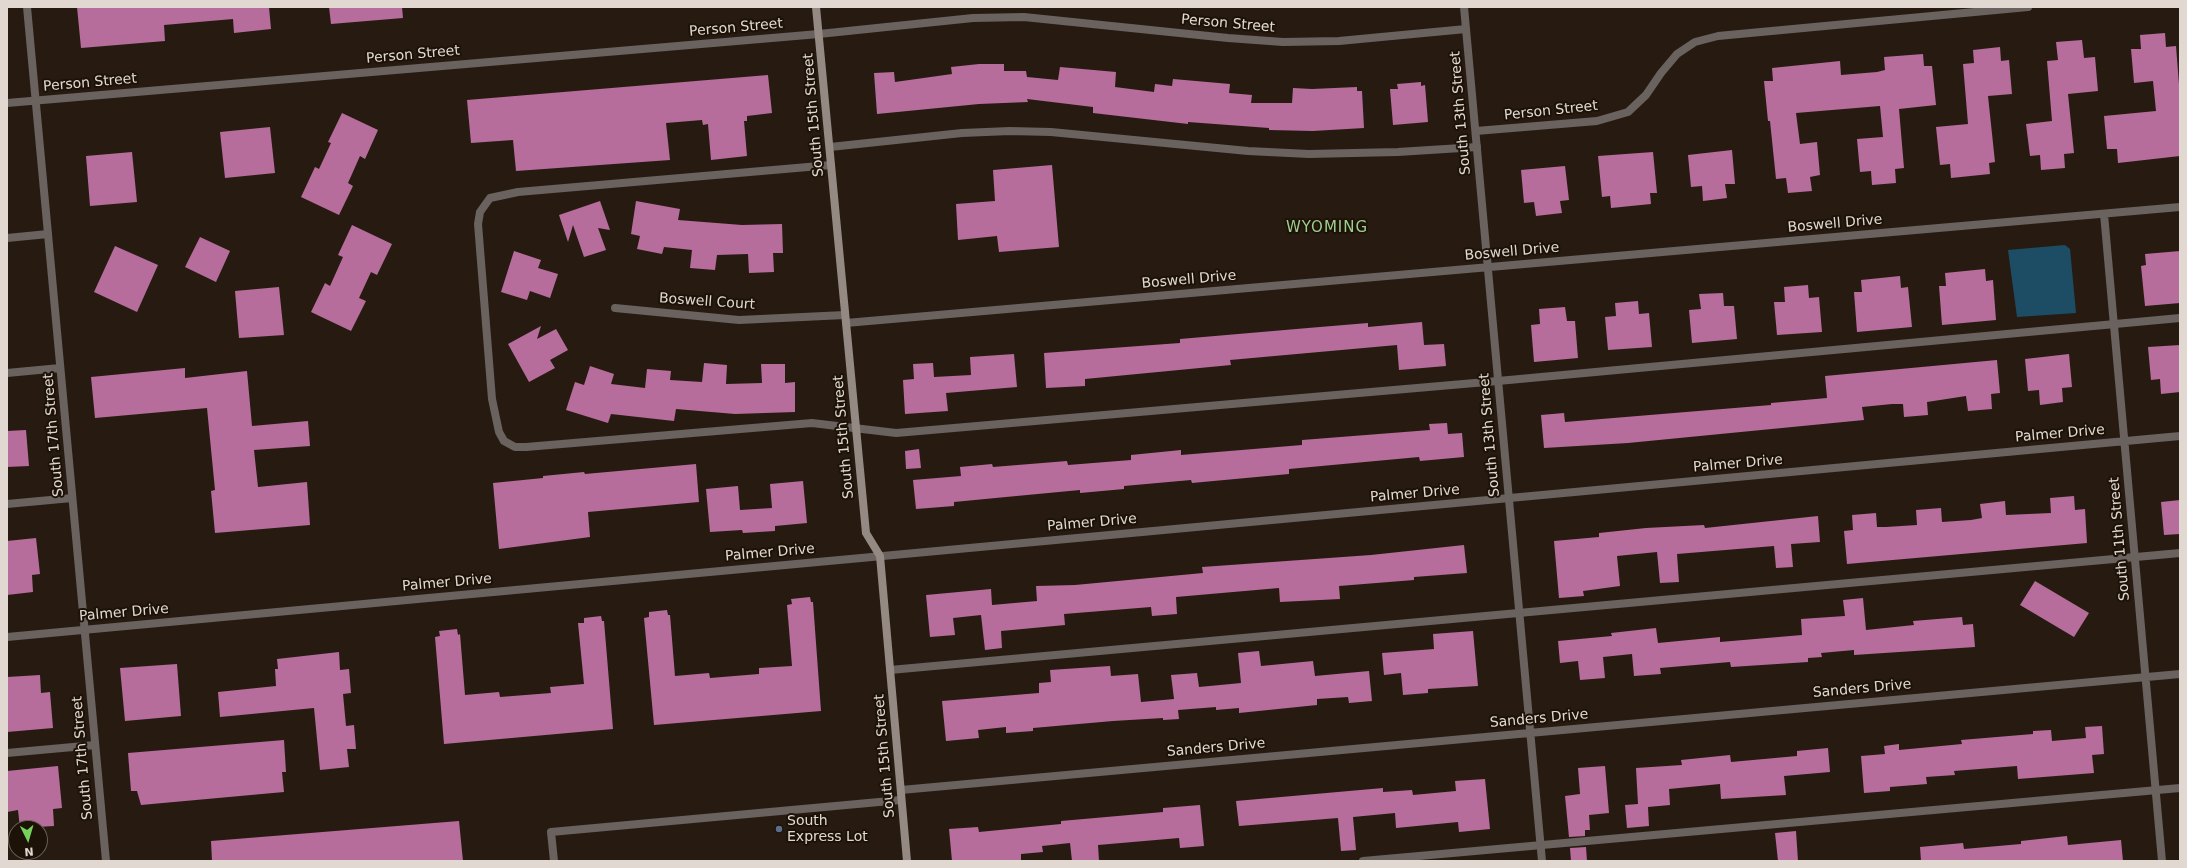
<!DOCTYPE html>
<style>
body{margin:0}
#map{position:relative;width:2187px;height:868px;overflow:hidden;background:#271b11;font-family:"DejaVu Sans",sans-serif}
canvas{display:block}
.frame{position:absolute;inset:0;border:8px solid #e0d8d1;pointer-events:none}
.north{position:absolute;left:8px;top:820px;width:40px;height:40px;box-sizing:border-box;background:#1d1208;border:1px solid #6b6158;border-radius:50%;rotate:175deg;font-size:11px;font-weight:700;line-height:16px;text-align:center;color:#e0d8d1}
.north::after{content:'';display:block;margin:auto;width:14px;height:18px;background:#75d25b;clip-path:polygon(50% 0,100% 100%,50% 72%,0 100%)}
</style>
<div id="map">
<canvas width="2187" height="868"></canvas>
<div class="frame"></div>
<div class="north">N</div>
</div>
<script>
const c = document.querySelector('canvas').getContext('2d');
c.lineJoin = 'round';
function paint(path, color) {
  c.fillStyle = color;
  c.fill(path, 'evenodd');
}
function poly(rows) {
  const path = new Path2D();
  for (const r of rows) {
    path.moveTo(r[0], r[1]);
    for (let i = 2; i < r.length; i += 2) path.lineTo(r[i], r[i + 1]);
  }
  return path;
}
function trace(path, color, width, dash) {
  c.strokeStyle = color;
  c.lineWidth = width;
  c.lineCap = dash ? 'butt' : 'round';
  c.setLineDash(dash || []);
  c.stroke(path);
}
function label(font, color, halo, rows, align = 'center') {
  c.font = font + ' "DejaVu Sans",sans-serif';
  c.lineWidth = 4;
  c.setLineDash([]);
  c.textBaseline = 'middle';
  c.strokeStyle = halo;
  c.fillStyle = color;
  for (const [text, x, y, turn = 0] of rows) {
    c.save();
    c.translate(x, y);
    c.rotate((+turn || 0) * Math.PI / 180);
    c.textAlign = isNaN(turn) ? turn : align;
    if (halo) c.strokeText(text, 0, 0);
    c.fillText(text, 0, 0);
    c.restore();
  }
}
const water = poly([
 [2065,245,2070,249,2076,313,2017,317,2008,250]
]);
const building = poly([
 [77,7,269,7,271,29,234,33,233,19,164,25,165,41,81,48],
 [329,7,402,7,403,18,331,24],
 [2165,33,2166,47,2176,46,2180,97,2180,156,2118,163,2117,149,2107,149,2104,116,2156,111,2153,81,2134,83,2131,49,2141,49,2140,35],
 [2082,40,2084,58,2095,57,2098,91,2068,94,2074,153,2064,154,2065,168,2041,170,2040,155,2030,156,2026,124,2052,121,2047,61,2058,60,2056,42],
 [2000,47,2001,61,2009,60,2012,94,1988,96,1995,162,1989,163,1990,174,1951,178,1950,164,1940,165,1936,127,1968,124,1963,64,1974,63,1973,50],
 [1923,54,1924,66,1932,66,1936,105,1899,109,1904,168,1895,169,1896,183,1872,185,1871,171,1860,172,1857,139,1883,137,1880,106,1796,113,1800,144,1817,142,1820,175,1810,177,1812,191,1788,193,1786,178,1776,179,1770,121,1768,121,1764,81,1773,81,1772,68,1840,61,1841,75,1877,72,1885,70,1884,57],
 [979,64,1004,64,1004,71,1026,71,1027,77,1058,80,1060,67,1116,72,1115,87,1154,92,1155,84,1172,86,1173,79,1230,84,1229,93,1252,95,1251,103,1292,103,1293,88,1312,89,1357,87,1357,91,1362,91,1364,128,1313,131,1269,130,1269,128,1188,122,1188,124,1093,113,1093,107,1027,99,1028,102,979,104,877,114,874,73,894,72,895,82,952,74,951,67],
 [768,75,772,113,747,116,747,121,744,121,747,156,711,160,708,124,703,125,702,120,666,123,670,160,516,171,513,140,471,143,467,100],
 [1421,82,1421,86,1425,85,1428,122,1393,125,1390,89,1398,89,1397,84],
 [342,113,378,130,365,159,360,156,348,183,353,186,339,215,301,197,315,167,319,169,331,143,328,142],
 [270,127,275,173,225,178,220,132],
 [1732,150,1735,184,1725,184,1727,198,1703,201,1702,186,1691,187,1688,155],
 [132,152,137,202,90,206,86,156],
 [1653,152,1657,193,1650,193,1651,204,1611,208,1610,196,1602,197,1598,156],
 [1052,165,1059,247,999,252,997,236,958,240,956,204,995,201,993,170],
 [1565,166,1569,200,1560,201,1562,213,1536,216,1534,202,1524,203,1521,170],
 [600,201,610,230,598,228,606,250,584,257,573,225,568,242,559,215],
 [636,201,680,209,678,220,742,225,782,224,783,253,773,253,774,272,749,273,748,254,717,255,715,270,690,268,692,250,664,247,662,254,637,249,640,236,631,234],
 [352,225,392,244,377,275,371,272,359,298,366,301,351,331,311,312,325,283,330,286,343,257,338,255],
 [200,237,230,251,216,282,185,267],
 [115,246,158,265,137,312,94,292],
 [514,251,541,260,538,268,558,274,550,298,530,291,527,300,501,292],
 [2180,251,2180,303,2145,306,2141,266,2146,265,2145,254],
 [1985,269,1986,281,1993,280,1996,320,1942,325,1939,286,1946,286,1945,273],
 [1900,276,1901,288,1908,287,1912,327,1857,332,1854,292,1862,292,1861,280],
 [1808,285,1809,298,1819,297,1822,332,1777,335,1774,302,1785,302,1784,287],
 [279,287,284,335,239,338,235,291],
 [1723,293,1724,306,1734,306,1737,339,1692,343,1689,310,1701,309,1699,294],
 [1638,301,1639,314,1649,313,1652,347,1608,350,1605,317,1616,316,1615,303],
 [1565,307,1567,321,1575,321,1578,358,1534,362,1531,325,1540,324,1539,309],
 [1422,322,1424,345,1444,344,1446,366,1399,370,1397,345,1230,360,1231,365,1085,379,1085,386,1046,388,1044,353,1180,343,1180,339,1308,328,1368,323,1368,327],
 [541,326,537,339,556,329,568,350,550,360,555,368,529,382,508,344],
 [2180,345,2180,392,2161,394,2160,379,2151,380,2148,347],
 [1014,354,1017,387,946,393,948,411,905,414,903,380,914,379,913,364,933,363,934,377,971,375,970,357],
 [2069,354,2072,387,2062,388,2063,402,2040,405,2039,390,2028,391,2025,359],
 [1997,360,2000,393,1991,394,1992,409,1968,411,1966,396,1927,402,1928,415,1904,417,1903,404,1892,404,1862,407,1864,420,1628,443,1544,448,1541,415,1564,413,1565,422,1771,405,1771,403,1827,398,1825,376],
 [704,363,727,365,726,384,762,383,761,364,785,364,785,383,795,382,795,412,735,414,676,409,674,421,611,414,608,423,566,410,575,382,584,385,590,366,614,374,611,384,645,388,647,369,671,371,670,380,702,382],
 [185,368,185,378,247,371,252,426,308,421,310,446,254,450,258,487,307,482,310,525,215,533,211,491,215,490,207,408,95,418,91,377],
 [1447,423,1448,434,1462,433,1464,457,1420,461,1419,457,1289,469,1289,474,1192,483,1191,480,1124,486,1124,489,1080,493,1080,490,1006,497,954,502,954,506,916,509,913,480,961,476,960,467,992,464,993,467,1067,461,1068,465,1131,460,1131,455,1181,450,1181,455,1302,445,1302,440,1430,430,1429,424],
 [26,430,29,466,7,467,7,431],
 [919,449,921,468,906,469,905,451],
 [696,464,699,502,588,512,590,537,499,549,493,483,543,478,543,476,584,472,585,474],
 [803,481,807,523,775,526,775,531,743,533,742,530,710,532,706,489,738,486,740,510,772,508,770,484],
 [2074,496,2075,510,2085,509,2087,543,1847,564,1844,531,1853,530,1852,515,1876,513,1877,527,1886,527,1917,525,1916,510,1941,508,1942,522,1971,520,1982,518,1980,504,2005,501,2006,515,2051,513,2050,498],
 [2180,500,2180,534,2164,535,2161,502],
 [1818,516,1820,542,1791,544,1793,567,1776,568,1774,546,1677,554,1679,582,1660,583,1657,552,1617,556,1620,586,1583,591,1584,596,1559,598,1554,541,1599,537,1599,533,1646,528,1704,525,1705,528],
 [36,538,40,574,32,575,33,592,7,595,7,541],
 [1464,545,1467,573,1414,577,1414,580,1339,586,1340,599,1280,602,1279,588,1176,597,1177,614,1152,616,1151,607,1064,614,1065,625,1001,631,1002,648,985,650,981,615,953,618,955,635,930,637,926,595,991,589,992,605,1037,601,1036,586,1075,585,1203,573,1202,567,1371,555],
 [2035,581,2089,613,2074,637,2020,605],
 [810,597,811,602,813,602,821,711,654,725,644,618,649,617,649,612,667,610,668,615,670,615,675,676,709,673,710,678,759,674,759,668,792,666,787,605,792,604,791,599],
 [1863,598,1866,630,1914,625,1913,621,1962,617,1963,625,1973,624,1975,647,1854,655,1854,650,1821,653,1822,657,1808,658,1808,662,1731,667,1730,662,1660,668,1661,674,1634,676,1632,654,1603,657,1605,678,1580,680,1578,661,1560,663,1558,641,1612,636,1611,633,1656,628,1658,643,1720,637,1720,642,1802,635,1801,619,1845,616,1843,600],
 [601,616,602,621,604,621,613,729,444,744,435,637,440,636,439,631,457,629,458,635,460,634,465,695,499,692,500,697,551,693,550,687,584,684,578,623,584,623,584,618],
 [1473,631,1478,686,1428,689,1428,693,1403,695,1401,673,1384,675,1382,653,1434,649,1433,634],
 [1259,651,1261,666,1313,661,1315,676,1369,671,1372,701,1349,703,1348,697,1317,699,1317,705,1239,713,1239,708,1216,710,1216,707,1178,710,1179,719,1163,720,1163,718,1113,721,1033,728,1033,731,1006,733,1006,727,978,730,979,738,946,741,942,701,1039,693,1039,683,1051,682,1050,670,1110,666,1111,676,1138,674,1141,702,1174,699,1171,675,1197,673,1199,687,1241,683,1238,653],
 [339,652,340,670,349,669,351,693,343,694,346,726,354,725,356,749,347,749,349,767,320,770,314,708,220,717,218,692,276,686,275,669,278,669,277,659],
 [177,664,181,716,125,721,120,668],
 [40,675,41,693,50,692,53,728,7,732,7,677],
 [2102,726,2104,754,2092,755,2094,773,2018,779,2017,766,1954,771,1955,775,1926,777,1927,784,1890,787,1890,791,1864,793,1861,756,1885,754,1884,746,1899,744,1899,750,1962,744,1961,740,2033,734,2033,731,2051,730,2052,741,2086,738,2085,727],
 [284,740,286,772,282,772,284,792,141,805,137,791,131,791,128,753],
 [1828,748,1830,772,1784,776,1786,795,1721,799,1720,784,1669,789,1670,805,1648,807,1649,826,1627,828,1625,805,1638,804,1636,768,1682,765,1681,760,1730,755,1731,762,1797,756,1797,751],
 [58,766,62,808,53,809,54,826,20,828,18,810,7,812,7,771],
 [1605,766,1609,813,1589,815,1590,830,1585,830,1585,836,1569,837,1565,796,1580,794,1578,768],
 [1485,779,1490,829,1459,832,1458,822,1396,828,1395,813,1353,817,1356,850,1341,851,1338,818,1239,826,1236,801,1383,788,1383,792,1412,790,1413,795,1456,791,1455,781],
 [1200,805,1204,846,1180,848,1179,838,1098,845,1099,861,1072,861,1070,843,1042,846,1043,852,1021,854,1021,861,952,861,949,829,978,827,979,832,1061,824,1061,821,1163,812,1163,808],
 [459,821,463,861,212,861,211,841],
 [1796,831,1798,861,1778,861,1775,833],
 [2067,836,2068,845,2121,840,2123,861,1921,861,1920,847,1963,843,1964,849,2021,844,2021,841],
 [1586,847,1587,861,1571,861,1570,848]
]);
const service = poly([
 [830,147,962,133,1010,131,1051,132,1248,151,1309,154,1398,152,1477,147],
 [831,165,518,192,490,198,480,212,478,224,492,399,499,432,504,441,515,447,526,447,812,423,896,433,1498,381,2180,318],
 [7,238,48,234],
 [7,504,72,498],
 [890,670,2180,553],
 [7,753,95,745],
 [554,861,551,832,901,800],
 [1363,861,2180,788]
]);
const minor = poly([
 [27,7,106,861],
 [1464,7,1542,861],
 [7,103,819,34,973,18,1024,17,1228,38,1283,42,1339,41,1466,29],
 [1476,131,1597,121,1628,112,1646,95,1661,73,1677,54,1695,42,1718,36,2028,7],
 [2104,214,2162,861],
 [615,308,739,320,845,315],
 [846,323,2180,207],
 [7,373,60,368],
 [7,637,2180,436],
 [901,790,2180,674]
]);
const secondary = poly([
 [816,7,866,533,880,556,907,861]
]);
const markers = [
 [779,829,4,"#5c6f8a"]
];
const streetNames = [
 ["Person Street",1228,24,5],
 ["Person Street",736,28,-5],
 ["Person Street",413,55,-5],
 ["Person Street",90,83,-5],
 ["Person Street",1551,111,-6],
 ["South 13th Street",1461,113,-95],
 ["South 15th Street",814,115,-95],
 ["Boswell Drive",1835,224,-5],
 ["Boswell Drive",1512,252,-5],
 ["Boswell Drive",1189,280,-5],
 ["Boswell Court",707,302,4],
 ["Palmer Drive",2060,434,-5],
 ["South 17th Street",54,435,-95],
 ["South 13th Street",1490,435,-95],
 ["South 15th Street",844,437,-95],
 ["Palmer Drive",1738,464,-5],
 ["Palmer Drive",1415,494,-5],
 ["Palmer Drive",1092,523,-5],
 ["South 11th Street",2120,539,-95],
 ["Palmer Drive",770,553,-5],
 ["Palmer Drive",447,583,-5],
 ["Palmer Drive",124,613,-5],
 ["Sanders Drive",1862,689,-5],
 ["Sanders Drive",1539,719,-5],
 ["Sanders Drive",1216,748,-5],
 ["South 15th Street",885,756,-95],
 ["South 17th Street",83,758,-95]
];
const poiNames = [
 ["South",787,821],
 ["Express Lot",787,837]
];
const neighbourhoodNames = [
 ["WYOMING",1327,228]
];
paint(water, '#1c4d65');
paint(building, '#b66d9c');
trace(service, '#6a625e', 8);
trace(minor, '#6a625e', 8);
trace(secondary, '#958983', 8);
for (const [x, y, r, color] of markers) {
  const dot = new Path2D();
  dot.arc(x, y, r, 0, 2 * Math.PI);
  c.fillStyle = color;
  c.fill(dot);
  trace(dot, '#1d1208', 1.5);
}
label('14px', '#e0d8d1', '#1d1208', streetNames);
label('14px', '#e0d8d1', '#1d1208', poiNames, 'left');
c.letterSpacing = '1px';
label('15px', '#9dce90', '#1d1208', neighbourhoodNames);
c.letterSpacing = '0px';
</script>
